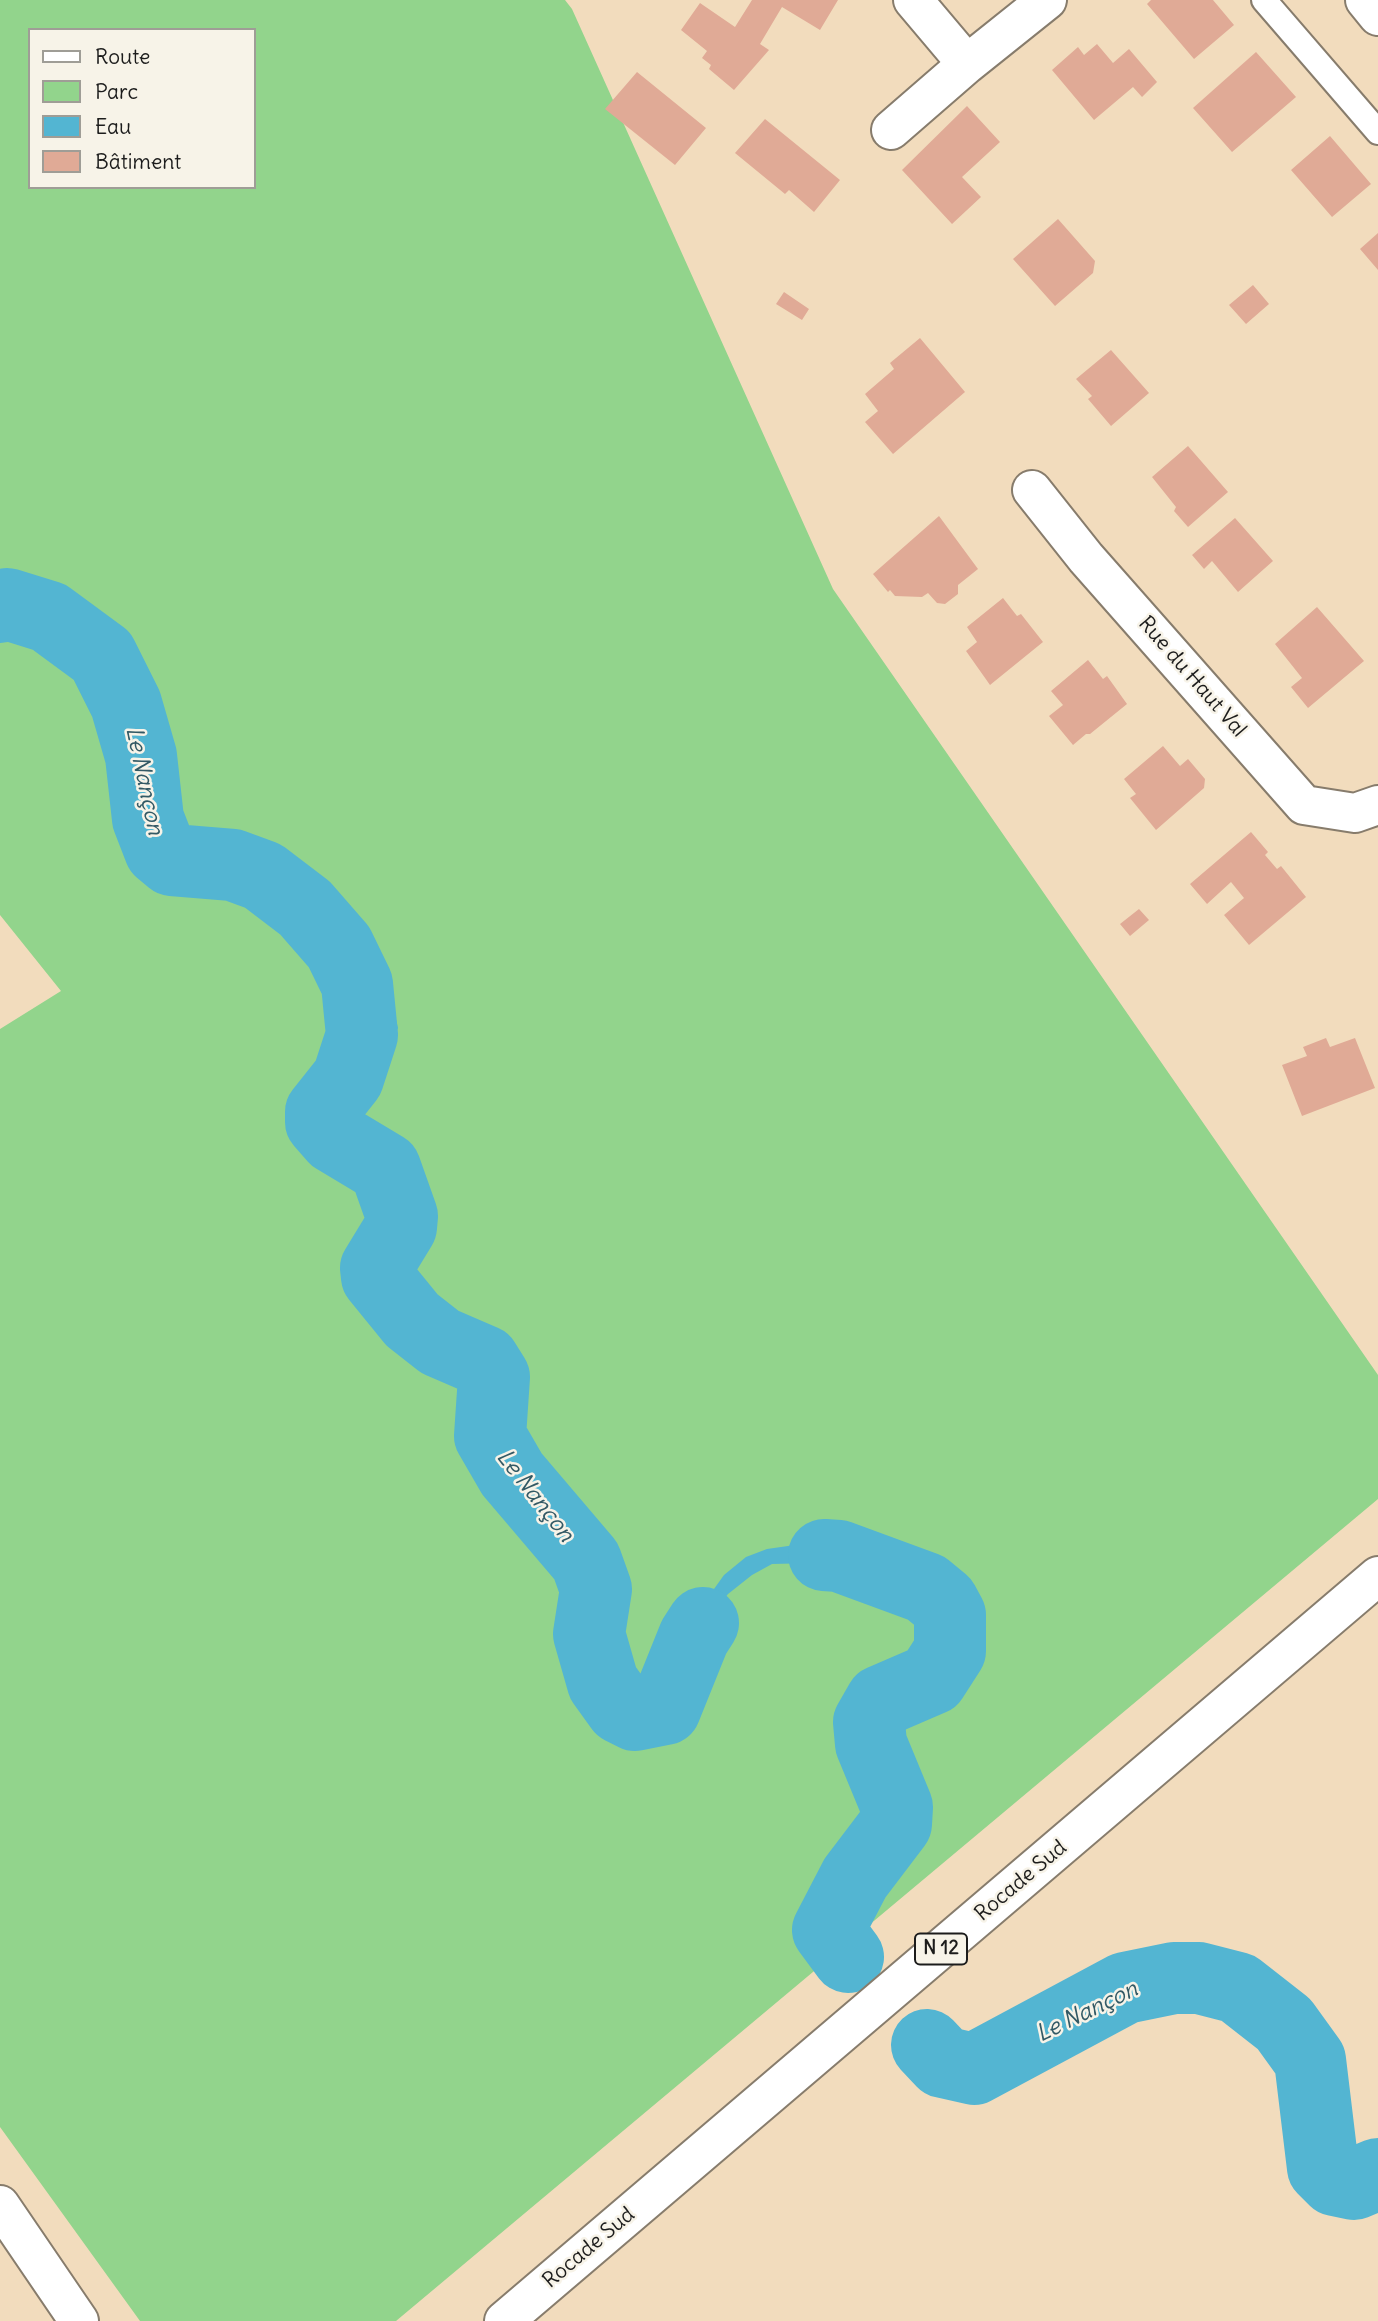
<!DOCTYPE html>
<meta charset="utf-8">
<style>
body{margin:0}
#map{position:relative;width:1378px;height:2321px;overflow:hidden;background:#f2dcbd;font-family:Delius,sans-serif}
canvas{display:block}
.legend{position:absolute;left:28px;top:28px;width:228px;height:161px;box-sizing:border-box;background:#f7f3e8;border:2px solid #9f9d96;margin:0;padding:9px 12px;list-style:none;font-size:21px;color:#1c1c1c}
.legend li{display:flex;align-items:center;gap:14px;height:35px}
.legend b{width:35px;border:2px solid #9f9d96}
</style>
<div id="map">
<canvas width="1378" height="2321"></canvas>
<ul class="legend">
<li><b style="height:9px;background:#fff"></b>Route</li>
<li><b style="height:19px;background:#92d48c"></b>Parc</li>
<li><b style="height:19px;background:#53b5d2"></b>Eau</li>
<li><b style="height:19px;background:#e0aa96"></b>Bâtiment</li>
</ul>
</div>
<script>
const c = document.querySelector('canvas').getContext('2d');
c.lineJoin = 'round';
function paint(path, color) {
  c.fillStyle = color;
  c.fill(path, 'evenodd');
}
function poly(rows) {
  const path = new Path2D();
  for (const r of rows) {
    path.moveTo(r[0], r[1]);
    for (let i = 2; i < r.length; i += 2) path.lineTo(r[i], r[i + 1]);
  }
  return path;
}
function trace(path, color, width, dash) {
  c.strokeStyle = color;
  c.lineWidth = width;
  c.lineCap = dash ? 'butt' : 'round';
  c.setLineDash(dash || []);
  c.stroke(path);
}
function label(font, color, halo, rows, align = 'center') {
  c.font = font + ' Delius,sans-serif';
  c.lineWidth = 5;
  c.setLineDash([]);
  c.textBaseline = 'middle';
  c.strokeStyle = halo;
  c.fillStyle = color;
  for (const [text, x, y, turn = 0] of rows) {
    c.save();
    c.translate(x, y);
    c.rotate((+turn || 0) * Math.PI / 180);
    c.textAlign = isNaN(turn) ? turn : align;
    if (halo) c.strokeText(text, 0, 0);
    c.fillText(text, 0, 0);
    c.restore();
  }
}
const green = poly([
 [0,0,565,0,572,9,833,589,1378,1375,1378,1499,396,2321,140,2321,0,2127,0,1029,61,991,0,915],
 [30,30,254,30,254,187,30,187]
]);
const water = poly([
 [0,595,69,626,116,658,124,699,160,745,167,837,175,863,232,848,246,851,295,883,334,916,361,941,385,973,398,1028,357,1105,337,1121,333,1130,402,1164,420,1242,387,1283,436,1333,499,1361,505,1383,506,1402,500,1436,508,1464,523,1477,615,1583,614,1592,601,1626,603,1657,610,1680,619,1697,636,1715,653,1717,664,1707,669,1678,683,1639,699,1610,724,1575,746,1557,767,1549,788,1546,811,1544,857,1549,889,1558,921,1574,912,1591,859,1570,816,1563,772,1564,752,1575,728,1594,716,1609,687,1661,672,1713,664,1722,652,1728,619,1723,585,1648,597,1587,503,1471,485,1441,493,1399,494,1377,435,1351,371,1281,404,1231,379,1171,314,1134,328,1107,349,1090,365,1040,357,992,341,960,322,935,294,909,250,879,235,876,169,873,152,850,136,743,121,714,99,661,80,647,21,618,0,613]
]);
const river = poly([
 [0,607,7,604,49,617,102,656,126,704,141,756,148,819,160,850,172,860,233,865,263,876,305,908,339,947,357,984,362,1035,348,1078,321,1112,321,1122,335,1138,385,1168,402,1216,401,1227,376,1268,377,1277,412,1320,440,1342,484,1361,494,1377,490,1436,512,1474,586,1561,596,1589,589,1634,603,1683,621,1708,635,1715,665,1709,694,1637,703,1623],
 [824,1555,839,1556,926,1588,943,1602,950,1615,950,1651,932,1679,881,1701,869,1722,871,1744,897,1807,896,1824,855,1878,828,1930,848,1957],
 [927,2045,943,2062,974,2069,1125,1988,1174,1978,1199,1978,1238,1988,1284,2024,1310,2060,1323,2168,1335,2180,1354,2184,1378,2174]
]);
const building = poly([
 [752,0,838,0,820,30,782,7,760,44,769,50,734,90,709,69,711,65,702,58,707,51,681,30,700,3,735,27],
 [1151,0,1213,0,1234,25,1194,59,1147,4],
 [1097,44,1113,63,1129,49,1157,82,1142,97,1133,87,1094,120,1052,70,1078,47,1084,55],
 [1256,52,1296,97,1232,152,1193,108],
 [637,72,706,128,675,165,605,109],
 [967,106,1000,142,962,177,981,197,952,224,902,170],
 [765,119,840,180,814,212,789,190,785,194,735,153],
 [1330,136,1371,184,1332,217,1291,170],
 [1058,219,1095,261,1093,273,1055,306,1013,259],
 [1378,233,1378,270,1360,249],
 [1253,285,1269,304,1246,324,1229,305],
 [784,292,809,309,802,320,776,304],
 [920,338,965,392,893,454,865,422,878,411,865,394,894,369,890,363],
 [1111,350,1149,393,1111,426,1088,399,1092,396,1076,379],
 [1188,446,1228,492,1188,527,1174,511,1176,507,1152,477],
 [939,516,978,569,958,585,958,594,945,604,937,603,928,593,922,597,895,596,890,590,888,592,873,574],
 [1235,518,1273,561,1238,592,1212,561,1204,569,1192,555],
 [1003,598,1017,616,1021,614,1043,642,990,685,966,651,977,642,967,627],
 [1317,607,1364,661,1308,708,1291,687,1302,678,1275,644],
 [1088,660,1103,679,1107,676,1127,704,1090,734,1086,734,1073,745,1049,716,1063,705,1051,691],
 [1163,746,1180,766,1188,759,1205,779,1204,788,1156,830,1130,798,1136,794,1124,779],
 [1251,832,1268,852,1265,855,1277,869,1281,866,1306,897,1249,945,1224,915,1244,898,1231,882,1207,904,1190,884],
 [1139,909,1149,920,1130,936,1120,924],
 [1326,1038,1330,1047,1355,1038,1375,1088,1302,1116,1282,1065,1307,1056,1303,1047]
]);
const lane = poly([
 [1264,0,1378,132]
]);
const street = poly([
 [913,0,967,64,1047,0],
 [891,130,967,64],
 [1032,490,1086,558,1304,805,1355,813,1378,805]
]);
const secondary = poly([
 [1365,0,1378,16],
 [0,2205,79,2321]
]);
const primary = poly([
 [504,2321,1378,1576]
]);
const shields = [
 [941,1949,52]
];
const shieldNames = [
 ["N 12",941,1949]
];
const streetNames = [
 ["Rue du Haut Val",1192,677,49],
 ["Rocade Sud",1021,1881,-40],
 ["Rocade Sud",589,2248,-40]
];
const waterNames = [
 ["Le Nançon",144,781,78],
 ["Le Nançon",535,1496,52],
 ["Le Nançon",1087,2012,-26]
];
paint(green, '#92d48c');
paint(water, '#53b5d2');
trace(river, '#53b5d2', 72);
paint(building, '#e0aa96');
trace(lane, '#877c6c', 28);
trace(street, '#877c6c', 42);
trace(secondary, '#877c6c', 42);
trace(primary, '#877c6c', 42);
trace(lane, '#fff', 24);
trace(street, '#fff', 38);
trace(secondary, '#fff', 38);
trace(primary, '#fff', 38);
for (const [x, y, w] of shields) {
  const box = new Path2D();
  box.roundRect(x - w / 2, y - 15.5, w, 31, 5);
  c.fillStyle = '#f7f3e8';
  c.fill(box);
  trace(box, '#1c1c1c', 2);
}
label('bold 19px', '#1c1c1c', null, shieldNames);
label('21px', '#1c1c1c', '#f7f3e8', streetNames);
label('italic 23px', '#325965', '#f7f3e8', waterNames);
</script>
